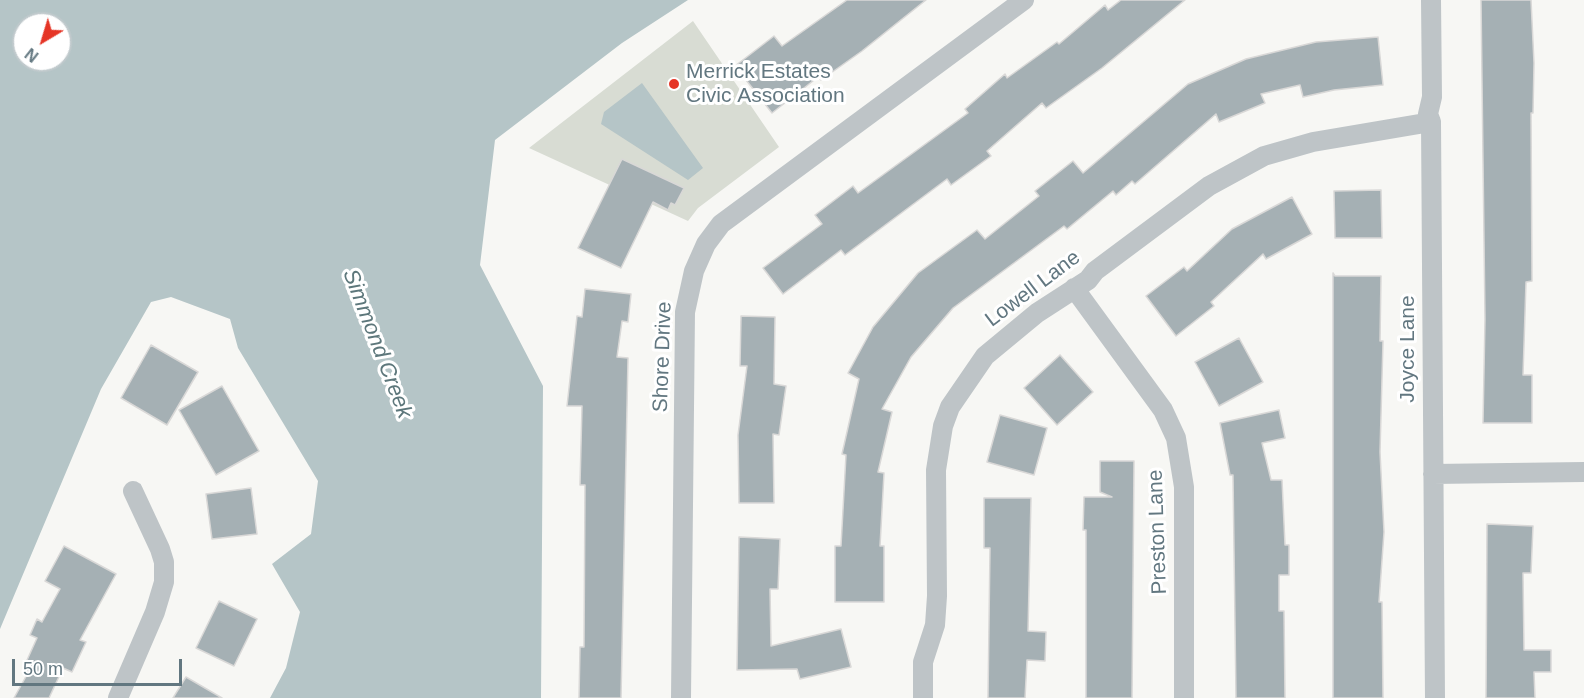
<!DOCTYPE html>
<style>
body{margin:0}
#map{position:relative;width:1584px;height:698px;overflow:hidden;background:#f7f7f4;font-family:Arial,sans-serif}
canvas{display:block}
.north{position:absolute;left:12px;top:12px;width:60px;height:60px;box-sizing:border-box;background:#fff;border:2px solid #c0c9cc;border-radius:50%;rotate:218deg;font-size:16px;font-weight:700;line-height:24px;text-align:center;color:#627780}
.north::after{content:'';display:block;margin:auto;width:21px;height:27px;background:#e53526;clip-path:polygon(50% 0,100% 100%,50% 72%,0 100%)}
.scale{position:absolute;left:12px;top:659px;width:170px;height:27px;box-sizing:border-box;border:3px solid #627780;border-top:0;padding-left:8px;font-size:18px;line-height:21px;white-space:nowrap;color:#627780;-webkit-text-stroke:4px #fff;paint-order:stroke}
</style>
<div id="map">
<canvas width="1584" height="698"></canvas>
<div class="north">N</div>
<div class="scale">50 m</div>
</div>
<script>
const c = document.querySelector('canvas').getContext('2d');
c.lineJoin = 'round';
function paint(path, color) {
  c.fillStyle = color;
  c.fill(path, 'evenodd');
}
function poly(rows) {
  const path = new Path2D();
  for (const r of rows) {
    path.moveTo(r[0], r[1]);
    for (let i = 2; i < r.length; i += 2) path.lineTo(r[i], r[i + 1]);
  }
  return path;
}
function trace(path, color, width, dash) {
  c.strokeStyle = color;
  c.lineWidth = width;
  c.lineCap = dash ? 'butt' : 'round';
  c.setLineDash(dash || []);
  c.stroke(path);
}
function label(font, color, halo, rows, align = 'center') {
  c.font = font + ' Arial,sans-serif';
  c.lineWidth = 6;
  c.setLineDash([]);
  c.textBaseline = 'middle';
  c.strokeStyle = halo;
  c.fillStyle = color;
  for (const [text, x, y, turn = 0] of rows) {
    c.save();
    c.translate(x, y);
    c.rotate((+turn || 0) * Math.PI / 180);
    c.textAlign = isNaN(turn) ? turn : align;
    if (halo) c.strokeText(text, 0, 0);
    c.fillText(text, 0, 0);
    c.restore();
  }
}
const green = poly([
 [693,21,779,147,698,208,688,221,529,148]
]);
const water = poly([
 [0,0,688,0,622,43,495,140,480,265,543,386,541,698,270,698,286,668,300,612,272,564,311,534,318,481,238,348,230,319,171,297,151,302,101,389,0,629],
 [24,24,60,24,60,60,24,60],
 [642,83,703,168,688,180,601,124,604,112]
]);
const building = poly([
 [847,0,926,0,862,51,821,80,818,77,772,113,735,66,774,36,782,46,847,0],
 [1121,0,1185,0,1102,68,1046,108,1042,103,987,151,991,156,951,185,947,179,845,255,841,250,783,294,763,268,822,224,815,215,853,186,858,193,968,113,965,109,1005,74,1007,78,1057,42,1059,44,1105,5,1108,10,1121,0],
 [1481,0,1531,0,1534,63,1533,113,1531,113,1532,281,1526,282,1523,375,1532,375,1532,423,1483,423,1485,319,1481,0],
 [1378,37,1383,85,1334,90,1303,97,1300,85,1261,94,1265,103,1219,122,1216,114,1135,184,1132,181,1116,195,1113,191,1067,229,1064,226,953,308,911,357,882,409,892,412,878,472,884,473,880,546,884,546,884,602,835,602,835,546,841,546,846,455,842,454,859,379,848,373,873,327,918,273,977,230,985,239,1039,196,1035,191,1073,161,1083,173,1188,84,1246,59,1316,42,1378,37],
 [622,159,684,188,675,205,671,203,668,210,653,202,621,268,578,248,622,159],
 [1381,190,1382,238,1335,238,1334,191,1381,190],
 [1292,197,1312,234,1266,259,1263,254,1211,302,1214,306,1176,336,1146,296,1184,267,1187,271,1232,229,1292,197],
 [1333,273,1335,276,1381,276,1380,341,1383,341,1380,452,1384,532,1379,602,1382,602,1383,698,1333,698,1333,273],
 [585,289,631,294,628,322,622,321,617,357,628,358,621,698,579,698,580,647,584,647,585,485,580,485,582,406,567,406,577,316,582,317,585,289],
 [741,316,775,317,774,384,786,386,779,435,773,434,774,503,739,503,738,435,747,366,740,366,741,316],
 [1239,338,1263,382,1219,406,1195,362,1239,338],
 [151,345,198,372,167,425,121,398,151,345],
 [1060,355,1093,392,1057,425,1024,388,1060,355],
 [222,386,259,451,216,475,179,410,222,386],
 [1279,410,1285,438,1262,443,1271,480,1282,480,1285,545,1289,545,1289,575,1279,575,1279,611,1284,611,1285,698,1236,698,1233,475,1230,475,1220,423,1279,410],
 [1000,415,1047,428,1034,475,987,462,1000,415],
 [1100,461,1134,461,1132,698,1086,698,1086,530,1083,530,1084,497,1112,497,1100,492,1100,461],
 [251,488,257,534,212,539,206,494,251,488],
 [984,498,1031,498,1028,631,1046,632,1045,661,1027,660,1025,698,988,698,990,548,984,548,984,498],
 [1487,524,1533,526,1531,573,1523,573,1524,650,1551,650,1551,672,1534,672,1535,698,1486,698,1487,524],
 [739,537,780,539,778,589,770,589,771,646,841,629,851,667,800,679,797,669,737,670,739,537],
 [64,546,116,574,80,640,86,642,72,672,63,668,49,698,14,698,29,671,23,669,37,638,30,635,37,619,42,622,60,589,45,581,64,546],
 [219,601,257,619,234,666,196,648,219,601],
 [186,677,222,698,173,698,186,677]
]);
const minor = poly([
 [1431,0,1432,97,1428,114,1431,122,1435,698],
 [1074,288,1163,410,1176,438,1184,487,1184,698],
 [1433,474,1584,472],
 [118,698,155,612,164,582,164,562,160,549,133,491],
 [681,698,685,312,694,271,706,244,721,224,1024,0],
 [923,698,923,662,935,625,937,596,936,470,943,426,950,407,985,356,1037,313,1088,280,1095,271,1209,186,1264,156,1313,142,1431,122]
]);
const markers = [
 [674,84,6,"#e53526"]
];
const poiNames = [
 ["Merrick Estates",686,72],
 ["Civic Association",686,96]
];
const streetNames = [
 ["Lowell Lane",1033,289,-37],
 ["Joyce Lane",1408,349,-90],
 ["Shore Drive",663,357,-88],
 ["Preston Lane",1158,532,-92]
];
const waterNames = [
 ["Simmond Creek",377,344,69]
];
paint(green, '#d8dcd3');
paint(water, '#b5c5c7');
paint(building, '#a5b0b4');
trace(building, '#d9d8d7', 1.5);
trace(minor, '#bec4c7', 20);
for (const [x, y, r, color] of markers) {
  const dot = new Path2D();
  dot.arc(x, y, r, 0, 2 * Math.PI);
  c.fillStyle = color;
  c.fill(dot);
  trace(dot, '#fff', 2);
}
label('21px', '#627780', '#fff', poiNames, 'left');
label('21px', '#627780', '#fff', streetNames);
label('italic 22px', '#5d777b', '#fff', waterNames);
</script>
